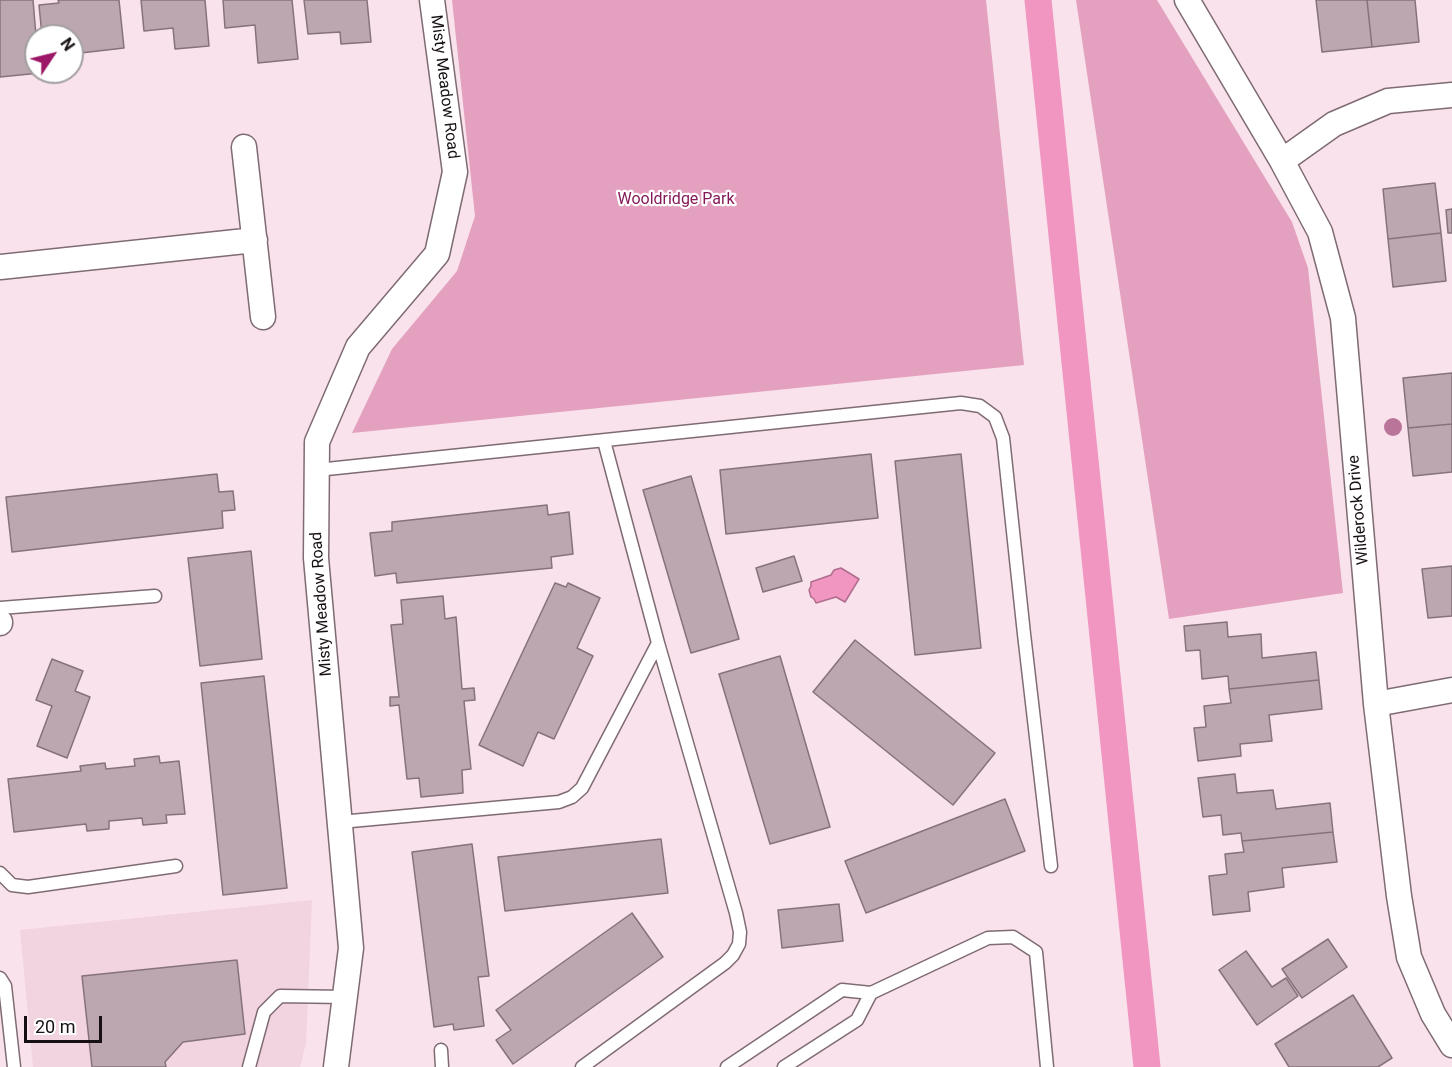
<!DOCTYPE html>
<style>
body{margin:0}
#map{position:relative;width:1452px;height:1067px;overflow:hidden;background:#f9e2eb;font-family:Roboto,sans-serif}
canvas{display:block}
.north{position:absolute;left:24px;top:24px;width:60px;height:60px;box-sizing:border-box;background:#fff;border:2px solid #a29fa1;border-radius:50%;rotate:55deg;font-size:16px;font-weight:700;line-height:24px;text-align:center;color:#171013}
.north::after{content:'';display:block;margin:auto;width:21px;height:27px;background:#9d1767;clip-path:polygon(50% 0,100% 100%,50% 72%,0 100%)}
.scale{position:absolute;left:24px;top:1016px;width:78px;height:27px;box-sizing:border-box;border:3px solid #171013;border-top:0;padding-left:8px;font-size:18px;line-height:21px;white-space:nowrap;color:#171013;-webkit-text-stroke:4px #fff;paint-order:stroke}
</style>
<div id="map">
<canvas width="1452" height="1067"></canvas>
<div class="north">N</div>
<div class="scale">20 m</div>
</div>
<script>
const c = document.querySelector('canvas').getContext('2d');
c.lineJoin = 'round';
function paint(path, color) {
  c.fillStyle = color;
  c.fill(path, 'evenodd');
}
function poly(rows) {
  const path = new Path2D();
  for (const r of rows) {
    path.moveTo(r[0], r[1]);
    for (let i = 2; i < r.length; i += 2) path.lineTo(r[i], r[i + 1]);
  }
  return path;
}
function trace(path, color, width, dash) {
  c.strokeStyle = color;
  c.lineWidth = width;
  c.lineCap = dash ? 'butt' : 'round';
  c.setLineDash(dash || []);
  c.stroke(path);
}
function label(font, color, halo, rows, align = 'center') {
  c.font = font + ' Roboto,sans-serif';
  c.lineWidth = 4.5;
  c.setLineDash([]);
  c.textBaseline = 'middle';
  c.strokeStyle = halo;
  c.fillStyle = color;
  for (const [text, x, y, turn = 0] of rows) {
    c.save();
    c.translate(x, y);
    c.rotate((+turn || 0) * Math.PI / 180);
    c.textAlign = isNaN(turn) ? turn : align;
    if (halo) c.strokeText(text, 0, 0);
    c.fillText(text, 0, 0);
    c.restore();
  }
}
const built = poly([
 [312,900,306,1043,300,1067,33,1067,20,930]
]);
const green = poly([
 [452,0,986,0,1024,365,352,433,392,349,457,271,475,216],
 [1076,0,1157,0,1292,222,1308,268,1343,593,1169,619]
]);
const water = poly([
 [841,568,859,579,845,602,836,597,816,603,814,599,811,597,809,590,811,586,811,582,831,575,834,570,841,568]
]);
const canal = poly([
 [1038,0,1147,1067]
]);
const building = poly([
 [0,0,33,0,36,36,36,72,40,73,0,77,0,0],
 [58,0,119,0,124,48,72,54,72,36,42,36,39,5,59,3,58,0],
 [141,0,205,0,209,46,175,49,173,28,144,31,141,0],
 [223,0,292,0,298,59,258,63,255,25,225,28,223,0],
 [304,0,367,0,371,42,341,44,340,32,308,34,304,0],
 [1316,0,1367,0,1372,47,1322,52,1316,0],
 [1367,0,1415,0,1419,42,1372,47,1367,0],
 [1435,183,1441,233,1388,239,1383,189,1435,183],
 [1452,209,1452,233,1448,233,1446,210,1452,209],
 [1441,233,1446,281,1393,287,1388,239,1441,233],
 [1452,373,1452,424,1408,428,1403,378,1452,373],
 [1452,424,1452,472,1413,476,1408,428,1452,424],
 [871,454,878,518,726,534,720,470,871,454],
 [961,454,981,648,915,655,895,461,961,454],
 [217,474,219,492,233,491,235,510,222,511,223,528,12,552,6,497,217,474],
 [691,476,739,639,691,653,643,490,691,476],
 [547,505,548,515,569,512,573,554,551,557,552,568,397,583,396,573,375,576,370,533,392,531,392,522,547,505],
 [251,551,262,659,200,666,188,558,251,551],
 [794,556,802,581,763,592,756,568,794,556],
 [1452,566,1452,616,1428,618,1422,569,1452,566],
 [555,583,566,587,568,583,600,598,577,648,593,656,554,739,538,732,523,766,479,745,555,583],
 [443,596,445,619,456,617,462,689,474,688,475,700,464,701,471,769,462,770,463,793,421,797,419,778,407,779,399,705,390,706,390,697,399,697,391,625,403,624,401,600,443,596],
 [1227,622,1228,637,1261,634,1262,658,1316,652,1319,680,1229,689,1228,676,1202,679,1200,650,1186,651,1184,626,1227,622],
 [855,640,995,753,953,805,813,692,855,640],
 [780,656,830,827,770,844,719,674,780,656],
 [52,659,83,671,75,691,90,697,67,758,37,746,52,706,36,700,52,659],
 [264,676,287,888,223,895,201,683,264,676],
 [1319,680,1322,709,1269,715,1272,741,1240,744,1241,756,1198,761,1194,728,1206,727,1204,706,1231,703,1229,689,1319,680],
 [159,756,160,763,179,761,185,814,166,815,167,823,143,825,142,818,109,821,109,829,87,831,86,824,14,832,8,779,81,771,80,766,105,763,106,769,135,766,134,759,159,756],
 [1235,774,1237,793,1273,790,1276,809,1330,803,1333,832,1242,841,1241,833,1223,835,1221,815,1203,817,1198,778,1235,774],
 [1005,799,1025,851,866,913,845,861,1005,799],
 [1333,832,1337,862,1282,868,1284,887,1248,892,1250,911,1213,915,1209,876,1227,874,1225,854,1244,852,1242,841,1333,832],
 [661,839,668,893,505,911,498,857,661,839],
 [472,844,489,976,478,977,484,1026,454,1030,453,1024,434,1027,412,852,472,844],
 [839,904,843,941,782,948,778,910,839,904],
 [632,913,663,957,513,1064,496,1040,511,1030,496,1010,632,913],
 [1328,939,1347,967,1302,998,1282,969,1328,939],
 [1246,951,1272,987,1286,978,1298,996,1257,1025,1219,970,1246,951],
 [237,960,245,1034,183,1042,165,1062,166,1067,92,1067,82,976,237,960],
 [1353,995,1392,1058,1378,1067,1289,1067,1275,1044,1353,995]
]);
const lane = poly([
 [317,470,961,403,980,406,995,417,1003,438,1024,634,1051,866],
 [0,608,155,596],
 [340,822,559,802,572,797,582,788,658,643,604,441],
 [0,873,12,885,28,887,176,866],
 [0,978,5,986,14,1067],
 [441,1050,442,1067],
 [249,1067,264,1012,280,996,345,997],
 [582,1067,725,963,733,955,739,944,740,932,736,913,658,643],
 [727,1067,842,990,871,993,988,938,1013,937,1036,952,1047,1067],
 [784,1067,857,1020,871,993]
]);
const street = poly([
 [1187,0,1282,161,1320,232,1343,318,1376,704,1399,896,1409,957,1433,1014,1452,1045],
 [244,147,263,317],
 [1282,161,1334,124,1388,101,1452,95],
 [0,267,255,240],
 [0,622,0,623],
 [1376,704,1452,690],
 [336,1067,351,948,316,558,317,442,358,347,437,254,455,172,432,0]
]);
const trees = [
 [1393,427]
];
const streetNames = [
 ["Misty Meadow Road",444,87,83],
 ["Wilderock Drive",1359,510,-95],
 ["Misty Meadow Road",322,604,-94]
];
const parkNames = [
 ["Wooldridge Park",676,200]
];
paint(built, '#f2d3e0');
paint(green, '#e3a1bf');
paint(water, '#f195c1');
trace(water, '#b06d8d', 1.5);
trace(canal, '#f195c1', 27);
paint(building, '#bca7b0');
trace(building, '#86727b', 1.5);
trace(lane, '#7f6b73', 15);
trace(street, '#7f6b73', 27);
trace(lane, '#fff', 12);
trace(street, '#fff', 24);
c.fillStyle = '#b9749a';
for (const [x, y] of trees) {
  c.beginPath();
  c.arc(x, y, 9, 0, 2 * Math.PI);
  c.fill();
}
label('16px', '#171013', '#fff', streetNames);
label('16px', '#841a57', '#fff', parkNames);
</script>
